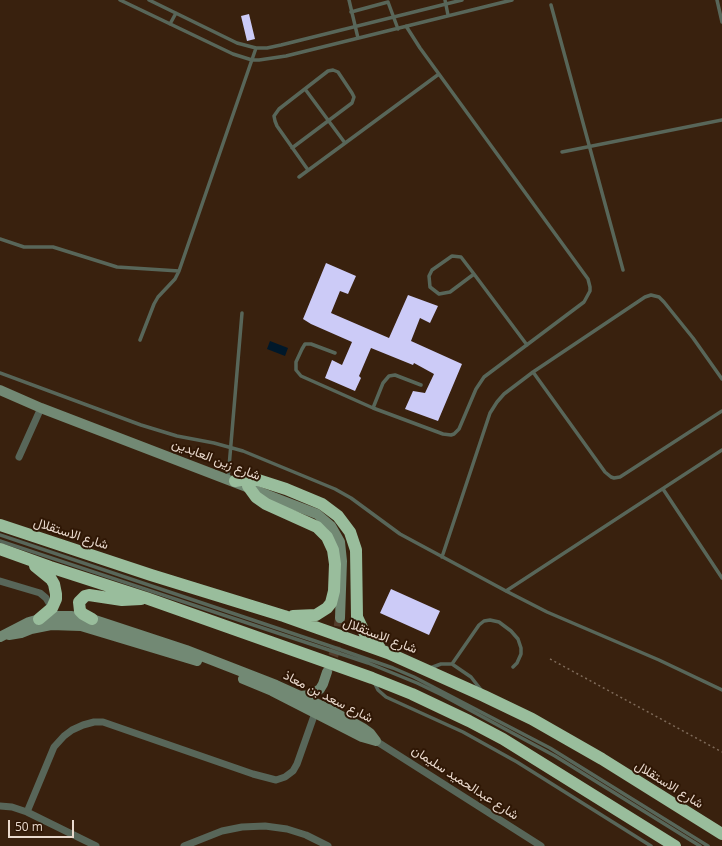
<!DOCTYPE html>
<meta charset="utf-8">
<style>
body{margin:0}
#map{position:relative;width:722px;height:846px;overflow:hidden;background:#39210e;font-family:"Open Sans",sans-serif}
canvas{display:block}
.scale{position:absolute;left:8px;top:820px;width:66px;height:18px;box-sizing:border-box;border:2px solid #e9d9cd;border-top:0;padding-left:5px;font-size:12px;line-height:14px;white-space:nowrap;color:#e9d9cd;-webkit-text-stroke:3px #2f1705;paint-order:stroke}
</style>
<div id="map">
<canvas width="722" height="846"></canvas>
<div class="scale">50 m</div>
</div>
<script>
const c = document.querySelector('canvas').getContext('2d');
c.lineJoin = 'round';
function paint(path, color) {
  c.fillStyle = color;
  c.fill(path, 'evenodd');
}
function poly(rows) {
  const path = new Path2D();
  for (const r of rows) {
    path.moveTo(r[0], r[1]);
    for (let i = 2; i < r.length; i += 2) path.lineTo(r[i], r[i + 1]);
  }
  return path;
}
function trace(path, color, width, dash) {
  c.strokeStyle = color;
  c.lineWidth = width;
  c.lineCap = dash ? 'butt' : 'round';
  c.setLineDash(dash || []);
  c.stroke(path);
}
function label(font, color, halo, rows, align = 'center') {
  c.font = font + ' "Open Sans",Vazirmatn,sans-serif';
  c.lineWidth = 4;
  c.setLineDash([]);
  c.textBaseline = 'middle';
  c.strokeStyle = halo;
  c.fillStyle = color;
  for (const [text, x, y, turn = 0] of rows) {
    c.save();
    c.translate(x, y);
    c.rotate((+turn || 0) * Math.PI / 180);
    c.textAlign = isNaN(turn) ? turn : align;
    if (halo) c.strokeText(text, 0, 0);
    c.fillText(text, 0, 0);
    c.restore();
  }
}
const water = poly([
 [270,341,288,348,285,356,267,349]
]);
const building = poly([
 [249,14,255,39,247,41,241,16],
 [326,263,356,276,348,294,340,291,331,313,389,338,408,295,438,306,430,323,420,318,411,341,462,364,438,421,405,409,413,391,425,393,434,374,414,363,413,365,371,348,359,376,361,378,355,391,325,378,332,360,342,365,352,342,311,324,303,319],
 [391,589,440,611,429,635,380,613]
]);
const secondaryTunnel = poly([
 [328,670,335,651,340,618]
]);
const path = poly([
 [550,659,722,752]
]);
const lane = poly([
 [120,0,233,54,252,60,259,60,286,56,512,0],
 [149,0,237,43,256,48,267,48,281,45,462,0],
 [349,0,358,38],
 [445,0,448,15],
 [717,0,722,22],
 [388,2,398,29],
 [551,5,623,270],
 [351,12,388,2],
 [170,24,176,13],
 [305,89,345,143],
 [292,148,352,103,354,97,352,93,338,72,333,70,328,71,279,109,274,116,275,121,277,126,308,170],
 [562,152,722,120],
 [299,177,439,74],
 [0,239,24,247,53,247,117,267,179,271],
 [452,256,461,257,474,274,450,292,439,294,430,287,429,276,432,270,452,256],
 [474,274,527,345],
 [140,340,154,304,158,297,175,279,179,271,256,48],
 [335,353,311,344,305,344,302,349,296,362,296,370,301,376,373,408,443,434,451,435,454,434,459,429,476,389,484,377,584,302,590,291,590,287,588,279,420,48,406,26],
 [0,373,141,425,177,436,214,443,243,451,335,489,351,498,400,534,506,591,547,612,659,660,722,690],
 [722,379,693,338,664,302,659,297,651,295,645,297,533,372,605,472,611,477,614,478,620,477,722,411],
 [373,408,383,383,389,376,395,375,421,385],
 [228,479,242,313],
 [663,489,722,578],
 [0,535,330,646,393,668,414,677,550,748,708,846],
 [0,541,368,663,417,683,442,695,555,756,700,846],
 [442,557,490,413,497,402,504,394,533,372],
 [506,591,722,450],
 [452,664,479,625,484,621,490,620,499,622,511,631,518,639,521,648,521,654,517,663,513,667],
 [430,668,441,664,452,664,471,677,482,691],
 [374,682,378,690,386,697,463,732,517,762,651,846]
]);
const street = poly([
 [19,457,41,408],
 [0,581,40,593,46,598,52,608],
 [376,741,541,846],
 [0,806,12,807,27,812,96,846],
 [27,812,54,747,64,736,72,730,83,725,94,722,103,722,253,774,276,780,285,777,293,771,297,764,315,713],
 [184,846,222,831,242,827,265,826,287,829,306,835,328,846]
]);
const secondary = poly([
 [0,390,41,408,317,514,331,526,340,542,342,561,340,618],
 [9,635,21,633,31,629,51,625,81,626,197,661],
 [0,637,29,622,50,616,71,616,92,619,186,650,276,685,329,709,363,728,370,733,376,741],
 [243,679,272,691,362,737,376,741],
 [300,696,311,695,320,689,323,684,327,672]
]);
const highway = poly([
 [235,481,246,479,258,480,286,489,322,504,338,516,350,532,356,550,357,617,365,634,379,646],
 [248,486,256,497,266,504,317,527,327,537,333,550,335,564,334,591,331,603,327,608,316,615,293,616],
 [0,525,151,575,284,616,388,653,484,696,532,719,602,759,722,834],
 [0,549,50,567,146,598,372,678,412,694,469,721,503,739,675,846],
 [35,566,51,579,54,584,56,594,56,599,52,608,39,619],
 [92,619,83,614,80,611,79,602,85,596,89,595,122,600,141,599]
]);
const streetNames = [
 ["شارع زين العابدين",216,460,21],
 ["شارع الاستقلال",71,534,18],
 ["شارع الاستقلال",380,636,21],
 ["شارع سعد بن معاذ",328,697,27],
 ["شارع عبدالحميد سليمان",465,783,33],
 ["شارع الاستقلال",669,785,32]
];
paint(water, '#00182a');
paint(building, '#cccbf7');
trace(secondaryTunnel, '#533d2b', 10, [10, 5]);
trace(path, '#7e6a59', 1.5, [2, 3]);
trace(lane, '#586659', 3.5);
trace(street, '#586659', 7);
trace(secondary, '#728974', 10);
trace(highway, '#99bd9c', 12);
label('13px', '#e9d9cd', '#2f1705', streetNames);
</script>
